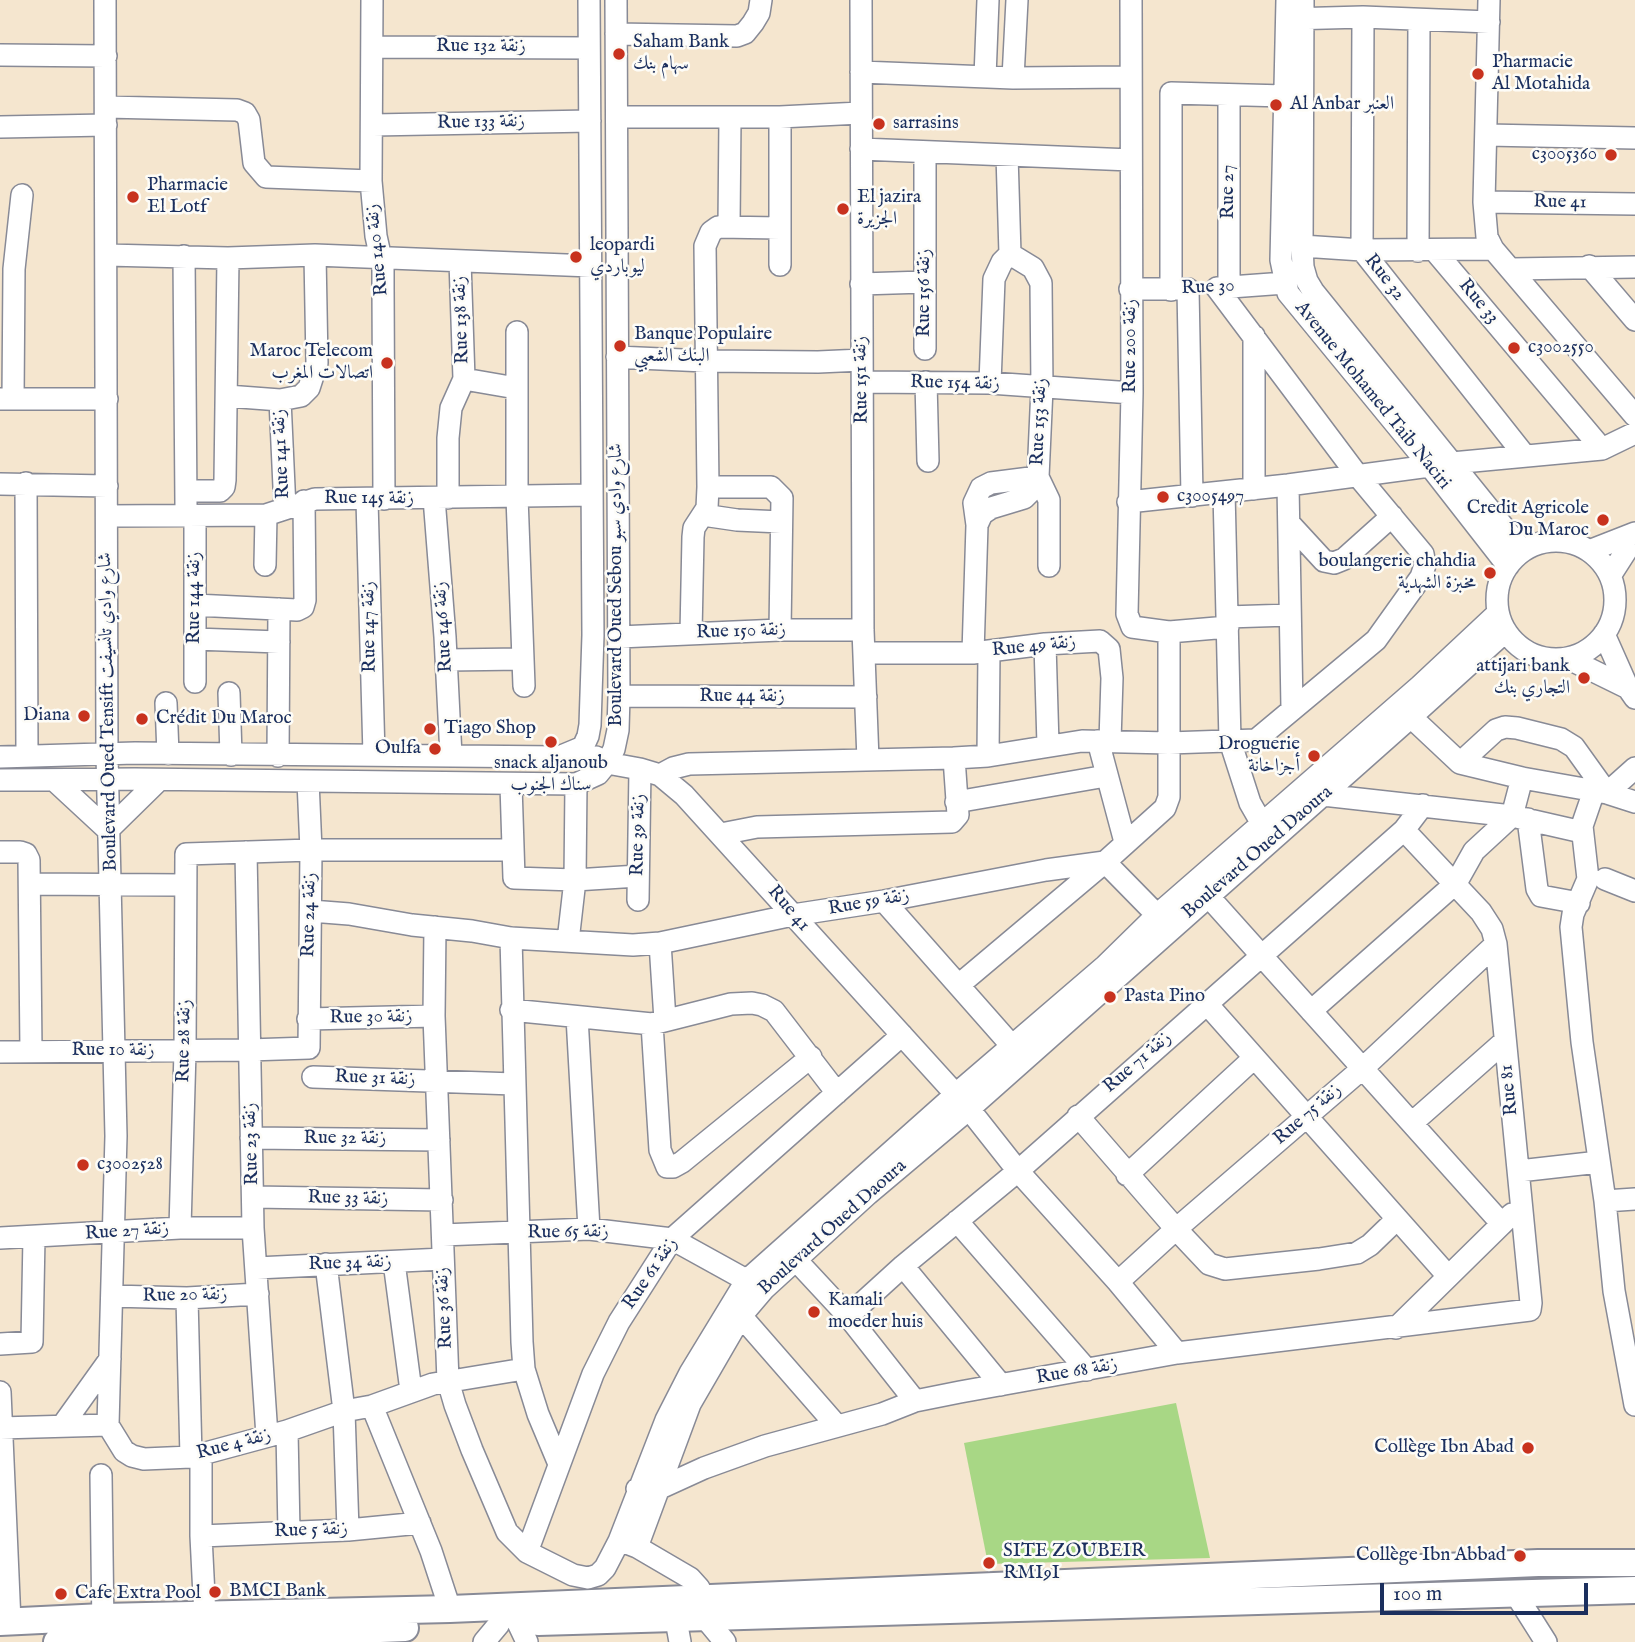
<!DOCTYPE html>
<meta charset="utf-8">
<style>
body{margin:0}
#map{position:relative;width:1635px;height:1642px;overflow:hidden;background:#f5e6cf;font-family:"IM FELL English",serif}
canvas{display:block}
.scale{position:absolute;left:1380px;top:1583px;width:208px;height:32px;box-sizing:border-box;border:4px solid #1b2f5e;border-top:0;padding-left:9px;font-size:21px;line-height:24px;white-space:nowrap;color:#1b2f5e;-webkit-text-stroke:5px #fdfcf7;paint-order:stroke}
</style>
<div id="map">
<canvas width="1635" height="1642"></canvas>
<div class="scale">100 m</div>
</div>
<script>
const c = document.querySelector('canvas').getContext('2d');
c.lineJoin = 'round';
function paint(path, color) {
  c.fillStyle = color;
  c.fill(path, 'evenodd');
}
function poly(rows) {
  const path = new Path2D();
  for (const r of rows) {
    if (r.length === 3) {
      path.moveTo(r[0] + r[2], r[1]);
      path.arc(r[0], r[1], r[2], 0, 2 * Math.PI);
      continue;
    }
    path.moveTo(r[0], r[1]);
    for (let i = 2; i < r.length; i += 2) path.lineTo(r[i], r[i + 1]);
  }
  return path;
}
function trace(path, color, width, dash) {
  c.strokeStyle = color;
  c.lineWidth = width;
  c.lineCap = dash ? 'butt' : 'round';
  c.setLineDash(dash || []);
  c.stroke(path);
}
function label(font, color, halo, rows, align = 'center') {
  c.font = font + ' "IM FELL English",Amiri,serif';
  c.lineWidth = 5;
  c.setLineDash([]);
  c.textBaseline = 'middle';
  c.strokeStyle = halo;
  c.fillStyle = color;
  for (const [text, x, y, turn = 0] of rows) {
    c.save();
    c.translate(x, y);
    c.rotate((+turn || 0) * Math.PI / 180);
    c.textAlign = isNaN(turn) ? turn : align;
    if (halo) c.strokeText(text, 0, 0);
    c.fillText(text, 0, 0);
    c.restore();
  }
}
const green = poly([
 [1176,1403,1210,1558,988,1564,964,1443]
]);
const minor = poly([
 [105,0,107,755,116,1136,108,1425,124,1451,132,1456,144,1459,191,1457,287,1431,344,1411,372,1406,433,1384,524,1369],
 [372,0,371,181,376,236,383,268,383,285,384,499],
 [861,0,863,630,868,760],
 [1131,0,1132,393,1127,614,1132,627,1169,632],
 [1287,0,1281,260,1288,293,1430,466,1508,566],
 [1303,0,1302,246,1303,267,1307,281,1313,291,1523,551],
 [1489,0,1484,202,1487,237,1493,249,1635,416],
 [1363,17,1362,250,1525,456],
 [1289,19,1363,17,1489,22],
 [616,34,737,36,745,33,753,23,759,13,761,0],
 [372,47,589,48],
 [0,55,106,56],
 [861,72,1013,78,1131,77],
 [985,77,988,0],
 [1013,78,1017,0],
 [106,107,237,110,245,113,249,120,254,163,266,177,371,181],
 [617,117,780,117,860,113],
 [373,125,590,121],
 [0,127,106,125],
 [1487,135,1635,138],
 [861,149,1131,160],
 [925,152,925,349],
 [1484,202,1635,204],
 [729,226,730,118],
 [1302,246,1362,250,1493,249],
 [1418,251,1419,20],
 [1435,251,1602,449],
 [107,255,228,258,315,255,591,266],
 [184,256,186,505],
 [460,261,464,379],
 [780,265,780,117],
 [1589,266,1635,320],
 [1512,269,1635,267],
 [861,284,924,282],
 [1217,288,1285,283],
 [1229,288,1229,96],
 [1130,289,1185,289],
 [1188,289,1192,496],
 [1171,290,1171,93,1285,96],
 [517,332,517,497,524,686],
 [1254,336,1254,489],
 [617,357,705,361,818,362,862,360],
 [464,379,516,388],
 [863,382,990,383,1132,393],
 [926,382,928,461],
 [990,383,994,279,1002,262,1010,254,1007,155],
 [227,396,280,400,301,396,309,388,317,363,315,255],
 [0,399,107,399],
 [13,399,14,269,22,195],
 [280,400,285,509],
 [1038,477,1049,500,1049,566],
 [26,483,27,756],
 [0,484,107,486],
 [1288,485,1292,708],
 [708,487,771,487,782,498,780,630],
 [186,491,220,491,224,487,225,480,228,258],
 [1224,492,1230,741,1250,803,1269,836],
 [434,498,445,637,451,756],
 [448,498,448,438,451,408,464,379],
 [367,500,374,755],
 [1128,502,1288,485,1452,463,1602,449,1635,433],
 [195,515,195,682],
 [703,515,737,520,781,522],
 [107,516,266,515,315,499,592,495],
 [1289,523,1324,561,1334,563,1344,559,1392,516],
 [977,525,974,503,981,488,991,483,1038,477],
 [1556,600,59],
 [1589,551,1635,533],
 [265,565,266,515],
 [1610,576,1635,537],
 [195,605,297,610,303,607,305,600,304,501],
 [1227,617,1290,615],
 [691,633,693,537,694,528,707,508,708,487,705,246,711,232,718,227,780,228],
 [1604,634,1628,688,1635,698],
 [619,637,780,630,863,630],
 [195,639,279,642],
 [1045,644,1048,745],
 [864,653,973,653,1045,644,1100,641,1109,649,1112,678,1110,741],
 [973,653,977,525,982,514,991,508,1024,498,1031,491,1038,477,1042,388,1041,283,1033,268,1010,254],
 [1567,658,1628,688],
 [447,660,522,659],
 [229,693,231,755],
 [619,696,866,697],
 [166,703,168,754],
 [1411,717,1460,763,1522,778,1607,793,1635,802],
 [1098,741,1125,842],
 [278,756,279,609],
 [988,756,989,652],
 [0,757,135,753,559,757,583,747,588,736,590,725,593,635,589,0],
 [596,757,607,763,640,769,660,775,684,795,969,1109,1018,1171,1118,1282,1177,1353],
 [1460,763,1496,730,1505,727,1517,728,1561,739,1574,747,1607,793],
 [660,775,673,768,689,764,954,758,988,756,1082,741,1169,743,1256,740,1376,640,1421,577,1425,565,1423,554,1358,476,1217,288],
 [0,780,135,779,576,784,598,774,607,763,614,749,618,730,619,696,616,0],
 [54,780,108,830,159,780],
 [511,785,514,878,575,880,638,876],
 [1594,791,1582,826,1588,879,1573,914,1571,927,1582,1042,1605,1201,1614,1291,1635,1405],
 [1607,793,1635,768],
 [1323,795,1512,816,1522,778],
 [956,802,1106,776],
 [1528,819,1537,889,1541,896,1579,903],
 [721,834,757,827,952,822,958,815,954,758],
 [0,852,20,852,26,854,29,860,31,1051],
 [246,852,253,1228,267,1436],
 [1605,879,1635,891],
 [30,884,185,885],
 [1209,897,1502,1224],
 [638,900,640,769],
 [884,901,1012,1046],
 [311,911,349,914,412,925,472,931,511,938,633,945,660,943,793,915,884,901,1046,870,1105,862,1157,915],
 [435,927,434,1016,448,1381,455,1405,472,1450,507,1532,527,1552,573,1575,588,1578,598,1575,605,1568,619,1541,666,1420,690,1373,746,1281,956,1094,1105,966,1157,915,1420,686,1498,613],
 [511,938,522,1342,524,1369,538,1414,559,1464],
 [568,941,575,880,576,784],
 [660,943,665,1020],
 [960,984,1105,862,1165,808,1169,797,1169,632,1228,627],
 [1207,1004,1448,1276],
 [511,1010,652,1024,731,1004,752,1003,762,1005,774,1011,837,1093],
 [1311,1011,1456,883,1474,851,1512,816,1582,832],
 [577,1017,589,1229],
 [308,1019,434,1016],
 [652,1024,660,1150,667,1167,673,1167,682,1162,811,1057],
 [0,1052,249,1050,309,1048,311,850,308,781],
 [313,1077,514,1084],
 [1078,1116,1176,1229,1209,1264,1225,1269,1319,1259,1357,1253,1370,1245,1397,1219],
 [1412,1123,1505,1041],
 [251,1138,439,1140],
 [1519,1171,1599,1162],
 [1127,1175,1254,1058],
 [253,1197,442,1200],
 [1605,1201,1635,1199],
 [957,1221,1087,1370],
 [180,1228,185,1051,186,854,311,850,513,850],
 [443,1235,589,1229,672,1239,757,1286],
 [0,1238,180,1228,253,1228],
 [795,1259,848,1316,915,1401],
 [394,1262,411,1391],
 [326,1264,344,1411,348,1530],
 [903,1266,1001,1385],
 [257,1268,443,1259],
 [1118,1282,1176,1229,1363,1068,1496,944],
 [112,1296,187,1298,258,1294],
 [187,1298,191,1457],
 [741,1316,837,1426],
 [848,1316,903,1266,1018,1171,1404,830,1423,805],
 [1396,1328,1512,1214],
 [0,1344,32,1342,34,1237],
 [0,1392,10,1622],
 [372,1406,431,1551,450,1609],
 [62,1426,110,1359],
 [0,1428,108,1425],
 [287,1431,289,1532],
 [201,1456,201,1536,205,1616],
 [101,1475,103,1631],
 [637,1489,658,1489,704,1468,765,1446,882,1414,915,1401,960,1392,1177,1353,1530,1310,1531,1303,1496,944,1492,929,1481,912,1404,830],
 [201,1536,348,1530,420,1523],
 [624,1542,637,1547,690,1578,699,1588,703,1598,706,1619,725,1642],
 [637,1547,690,1404,741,1316,764,1289,868,1194,969,1109,1411,717,1506,631],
 [527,1552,593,1374,619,1322,672,1239,902,1035],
 [1515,1593,1546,1642],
 [676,1620,680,1642],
 [518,1623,527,1642],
 [484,1642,499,1624]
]);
const major = poly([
 [0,1622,103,1617,450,1609,1538,1563,1635,1563],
 [538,1622,1635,1590],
 [57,1642,405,1628]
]);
const markers = [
 [619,54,7,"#c8321e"],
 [1478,74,7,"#c8321e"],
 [1276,105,7,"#c8321e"],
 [879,124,7,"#c8321e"],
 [1611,155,7,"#c8321e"],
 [133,197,7,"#c8321e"],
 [843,209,7,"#c8321e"],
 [576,257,7,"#c8321e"],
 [620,346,7,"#c8321e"],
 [1514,348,7,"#c8321e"],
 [387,363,7,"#c8321e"],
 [1163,497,7,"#c8321e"],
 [1603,520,7,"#c8321e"],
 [1490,573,7,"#c8321e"],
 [1584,678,7,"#c8321e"],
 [84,716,7,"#c8321e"],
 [142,719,7,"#c8321e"],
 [430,729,7,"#c8321e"],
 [551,742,7,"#c8321e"],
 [435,749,7,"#c8321e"],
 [1314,756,7,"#c8321e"],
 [1110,997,7,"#c8321e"],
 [83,1165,7,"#c8321e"],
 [814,1312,7,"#c8321e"],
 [1528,1448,7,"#c8321e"],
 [1520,1556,7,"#c8321e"],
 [989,1563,7,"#c8321e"],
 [215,1592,7,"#c8321e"],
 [61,1594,7,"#c8321e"]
];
const poiNames = [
 ["Saham Bank",633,43],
 ["سهام بنك",633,65],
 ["Pharmacie",1492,63],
 ["Al Motahida",1492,85],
 ["Al Anbar العنبر",1290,105],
 ["sarrasins",893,124],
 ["c3005360",1597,155,"right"],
 ["Pharmacie",147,186],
 ["El Lotf",147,208],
 ["El jazira",857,198],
 ["الجزيرة",857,220],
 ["leopardi",590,246],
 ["ليوباردي",590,268],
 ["Banque Populaire",634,335],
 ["البنك الشعبي",634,357],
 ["c3002550",1528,348],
 ["Maroc Telecom",373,352,"right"],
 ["اتصالات المغرب",373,374,"right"],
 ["c3005497",1177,497],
 ["Credit Agricole",1589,509,"right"],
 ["Du Maroc",1589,531,"right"],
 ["boulangerie chahdia",1476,562,"right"],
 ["مخبزة الشهدية",1476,584,"right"],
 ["attijari bank",1570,667,"right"],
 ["التجاري بنك",1570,689,"right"],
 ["Diana",70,716,"right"],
 ["Crédit Du Maroc",156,719],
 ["Tiago Shop",444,729],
 ["Droguerie",1300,745,"right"],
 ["أجزاخانة",1300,767,"right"],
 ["Oulfa",421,749,"right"],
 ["snack aljanoub",551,764,"center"],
 ["سناك الجنوب",551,786,"center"],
 ["Pasta Pino",1124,997],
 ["c3002528",97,1165],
 ["Kamali",828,1301],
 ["moeder huis",828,1323],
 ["Collège Ibn Abad",1514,1448,"right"],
 ["SITE ZOUBEIR",1003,1552],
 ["RMI9I",1003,1574],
 ["Collège Ibn Abbad",1506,1556,"right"],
 ["BMCI Bank",229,1592],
 ["Cafe Extra Pool",75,1594]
];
const streetNames = [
 ["Rue 132 زنقة",481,47],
 ["Rue 133 زنقة",481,123,-1],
 ["Rue 27",1229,192,-90],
 ["Rue 41",1560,203,1],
 ["Rue 140 زنقة",378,250,-96],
 ["Rue 32",1384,278,52],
 ["Rue 30",1208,288,-3],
 ["Rue 156 زنقة",925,293,-90],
 ["Rue 33",1478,302,50],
 ["Rue 138 زنقة",462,320,-92],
 ["Rue 200 زنقة",1131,346,-90],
 ["Rue 151 زنقة",862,380,-91],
 ["Rue 154 زنقة",955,384,1],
 ["Avenue Mohamed Taib Naciri",1372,396,51],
 ["Rue 153 زنقة",1040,422,-88],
 ["Rue 141 زنقة",282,454,-93],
 ["Rue 145 زنقة",369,499],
 ["Boulevard Oued Sebou شارع وادي سبو",617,585,-90],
 ["Rue 144 زنقة",195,598,-90],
 ["Rue 147 زنقة",370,627,-91],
 ["Rue 146 زنقة",444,627,-94],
 ["Rue 150 زنقة",741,632,-2],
 ["Rue 49 زنقة",1034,647,-6],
 ["Rue 44 زنقة",742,697],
 ["Boulevard Oued Tensift شارع وادي تانسيفت",109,712,-91],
 ["Rue 39 زنقة",639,835,-89],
 ["Boulevard Oued Daoura",1258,853,-41],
 ["Rue 59 زنقة",869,903,-10],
 ["Rue 41",788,909,49],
 ["Rue 24 زنقة",310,915,-89],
 ["Rue 30 زنقة",371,1018,-1],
 ["Rue 28 زنقة",185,1041,-89],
 ["Rue 10 زنقة",113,1051],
 ["Rue 71 زنقة",1138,1063,-41],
 ["Rue 31 زنقة",375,1079,2],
 ["Rue 81",1510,1090,-96],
 ["Rue 75 زنقة",1308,1115,-41],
 ["Rue 32 زنقة",345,1139],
 ["Rue 23 زنقة",252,1144,-92],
 ["Rue 33 زنقة",348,1199,1],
 ["Boulevard Oued Daoura",833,1228,-42],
 ["Rue 27 زنقة",127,1232,-4],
 ["Rue 65 زنقة",568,1233,-1],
 ["Rue 34 زنقة",350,1264,-2],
 ["Rue 61 زنقة",651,1274,-56],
 ["Rue 20 زنقة",185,1296,-1],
 ["Rue 36 زنقة",445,1308,-93],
 ["Rue 68 زنقة",1077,1372,-10],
 ["Rue 4 زنقة",234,1445,-15],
 ["Rue 5 زنقة",311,1531,-2]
];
paint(green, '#a8d785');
trace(minor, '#888a96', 24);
trace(major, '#888a96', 30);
trace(minor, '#fff', 21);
trace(major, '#fff', 26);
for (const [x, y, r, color] of markers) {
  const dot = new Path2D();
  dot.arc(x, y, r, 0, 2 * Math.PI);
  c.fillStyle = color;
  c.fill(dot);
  trace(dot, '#fdfcf7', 2.5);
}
label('19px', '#1b2f5e', '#fdfcf7', poiNames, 'left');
label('19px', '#1b2f5e', '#fdfcf7', streetNames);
</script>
